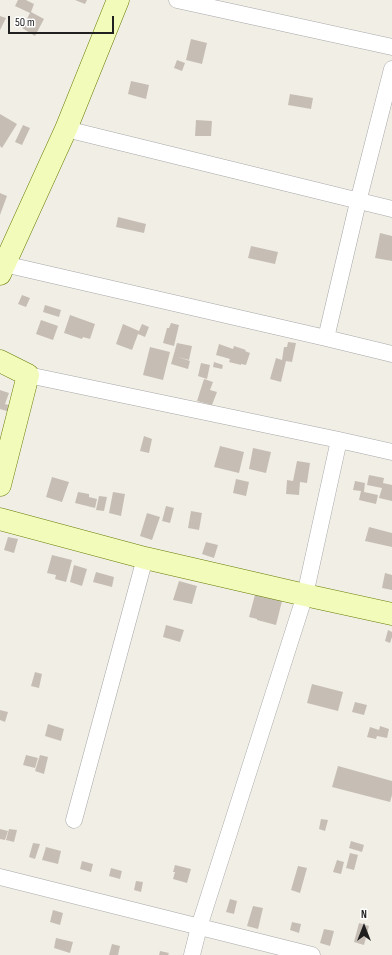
<!DOCTYPE html>
<style>
body{margin:0}
#map{position:relative;width:392px;height:955px;overflow:hidden;background:#f1eee6;font-family:"Sofia Sans Condensed",sans-serif}
canvas{display:block}
.north{position:absolute;left:344px;top:907px;width:40px;height:40px;-webkit-text-stroke:3px #fff;paint-order:stroke;rotate:0deg;font-size:11px;font-weight:700;line-height:16px;text-align:center;color:#202020}
.north::after{content:'';display:block;margin:auto;width:14px;height:18px;background:#202020;clip-path:polygon(50% 0,100% 100%,50% 72%,0 100%)}
.scale{position:absolute;left:8px;top:16px;width:106px;height:18px;box-sizing:border-box;border:2px solid #202020;border-top:0;padding-left:5px;font-size:12px;line-height:14px;white-space:nowrap;color:#202020;-webkit-text-stroke:3px #fff;paint-order:stroke}
</style>
<div id="map">
<canvas width="392" height="955"></canvas>
<div class="north">N</div>
<div class="scale">50 m</div>
</div>
<script>
const c = document.querySelector('canvas').getContext('2d');
c.lineJoin = 'round';
function paint(path, color) {
  c.fillStyle = color;
  c.fill(path, 'evenodd');
}
function poly(rows) {
  const path = new Path2D();
  for (const r of rows) {
    path.moveTo(r[0], r[1]);
    for (let i = 2; i < r.length; i += 2) path.lineTo(r[i], r[i + 1]);
  }
  return path;
}
function trace(path, color, width, dash) {
  c.strokeStyle = color;
  c.lineWidth = width;
  c.lineCap = dash ? 'butt' : 'round';
  c.setLineDash(dash || []);
  c.stroke(path);
}
const building = poly([
 [18,0,26,0,34,4,31,12,44,19,35,36,22,28,30,13,15,6],
 [75,0,87,0,85,4],
 [0,16,6,18,0,30],
 [191,39,207,43,202,64,186,60],
 [177,60,185,63,182,71,174,68],
 [131,81,149,85,146,99,128,94],
 [290,94,313,98,311,109,288,105],
 [0,114,17,124,2,148,0,146],
 [196,120,212,121,211,136,195,136],
 [23,125,30,128,22,145,15,142],
 [0,193,7,196,0,215],
 [118,217,146,224,144,233,116,227],
 [380,233,392,236,392,261,375,258],
 [251,246,278,252,275,264,248,258],
 [22,295,30,298,26,307,18,304],
 [45,305,61,310,59,317,43,312],
 [70,315,95,324,90,339,83,337,82,339,64,333],
 [41,320,58,326,53,340,36,334],
 [171,323,179,325,174,346,163,343,167,328,169,328],
 [123,324,139,331,142,324,149,327,145,337,138,334,132,350,116,344],
 [288,342,296,343,292,362,286,361,281,382,270,379,276,358,282,360,284,347,287,347],
 [177,343,192,346,189,360,178,357,190,361,188,369,171,364],
 [219,344,233,349,234,346,246,350,245,351,250,353,246,365,241,364,241,365,229,362,230,359,216,355],
 [150,347,170,352,163,380,143,375],
 [214,362,223,365,222,369,213,367],
 [201,363,210,365,207,379,198,376],
 [204,379,213,382,210,390,217,392,212,405,197,401],
 [0,390,9,393,5,404,12,406,10,412,0,409],
 [144,436,152,439,149,453,140,451],
 [220,446,244,452,239,473,214,467],
 [253,448,271,452,266,473,249,469],
 [297,461,310,463,307,483,300,482,299,495,286,494,287,480,293,481],
 [369,475,384,478,383,483,392,485,392,501,379,498,382,488,367,485],
 [52,477,69,482,62,502,46,497],
 [236,479,249,482,246,496,233,493],
 [355,481,365,483,364,492,378,495,376,504,359,500,361,491,353,490],
 [78,492,89,494,89,497,97,499,95,508,75,503],
 [113,492,125,494,121,516,109,513],
 [99,496,107,497,104,511,96,510],
 [166,506,174,508,170,523,162,521],
 [191,511,202,513,199,530,188,528],
 [147,513,160,517,152,540,140,536],
 [369,527,392,533,392,547,365,541],
 [8,537,18,539,14,553,4,550],
 [206,542,218,545,214,558,202,554],
 [52,555,72,560,66,582,55,579,56,575,47,573],
 [74,565,87,569,82,586,70,582],
 [96,572,114,577,112,587,93,582],
 [385,573,392,575,392,590,382,588],
 [179,581,197,586,192,604,173,600],
 [256,591,282,601,276,625,257,620,257,619,249,617],
 [166,625,184,630,180,642,163,637],
 [388,630,392,632,392,637,390,643,385,641],
 [35,672,42,674,39,688,31,686],
 [312,684,343,692,338,711,307,703],
 [355,702,367,705,364,715,352,712],
 [0,710,8,712,5,722,0,720],
 [48,724,64,729,61,741,45,736],
 [380,726,389,729,387,738,377,736,376,739,367,737,370,727,379,730],
 [26,755,38,758,35,768,23,765],
 [40,755,48,757,44,774,35,771],
 [338,766,392,781,392,795,390,802,332,787],
 [321,819,328,820,325,831,319,829],
 [0,829,8,831,5,840,0,839],
 [9,829,17,830,14,842,6,840],
 [351,841,364,845,362,852,349,848],
 [33,843,40,844,35,859,29,857],
 [46,847,61,851,58,864,42,860],
 [350,853,358,855,354,870,346,868],
 [337,860,344,862,341,874,333,872],
 [82,861,93,864,91,872,80,869],
 [175,865,191,869,187,883,173,879,175,872,173,872],
 [298,866,307,868,300,893,291,890],
 [111,868,122,871,120,879,109,876],
 [136,881,143,882,141,892,134,890],
 [230,899,237,901,234,914,226,912],
 [253,906,263,908,258,929,247,926],
 [53,910,63,913,60,925,50,922],
 [292,922,301,924,299,933,290,930],
 [359,923,369,926,364,945,354,942],
 [324,929,334,931,330,946,320,943],
 [56,938,73,942,70,953,54,948],
 [112,944,120,946,118,955,109,955],
 [160,951,169,953,168,955,159,955]
]);
const street = poly([
 [177,0,392,47],
 [66,129,392,209],
 [0,262,4,264,326,338,392,354],
 [326,338,358,202,392,69],
 [28,375,339,440,392,452],
 [74,820,145,558],
 [0,877,312,955],
 [192,955,199,927,305,595,339,440]
]);
const secondary = poly([
 [0,274,66,129,118,0],
 [0,361,28,375,0,485],
 [0,519,145,558,305,595,392,614]
]);
paint(building, '#c6beb5');
trace(street, '#a7a7a7', 17);
trace(secondary, '#677c02', 23);
trace(street, '#fff', 16);
trace(secondary, '#f3fbba', 22);
</script>
